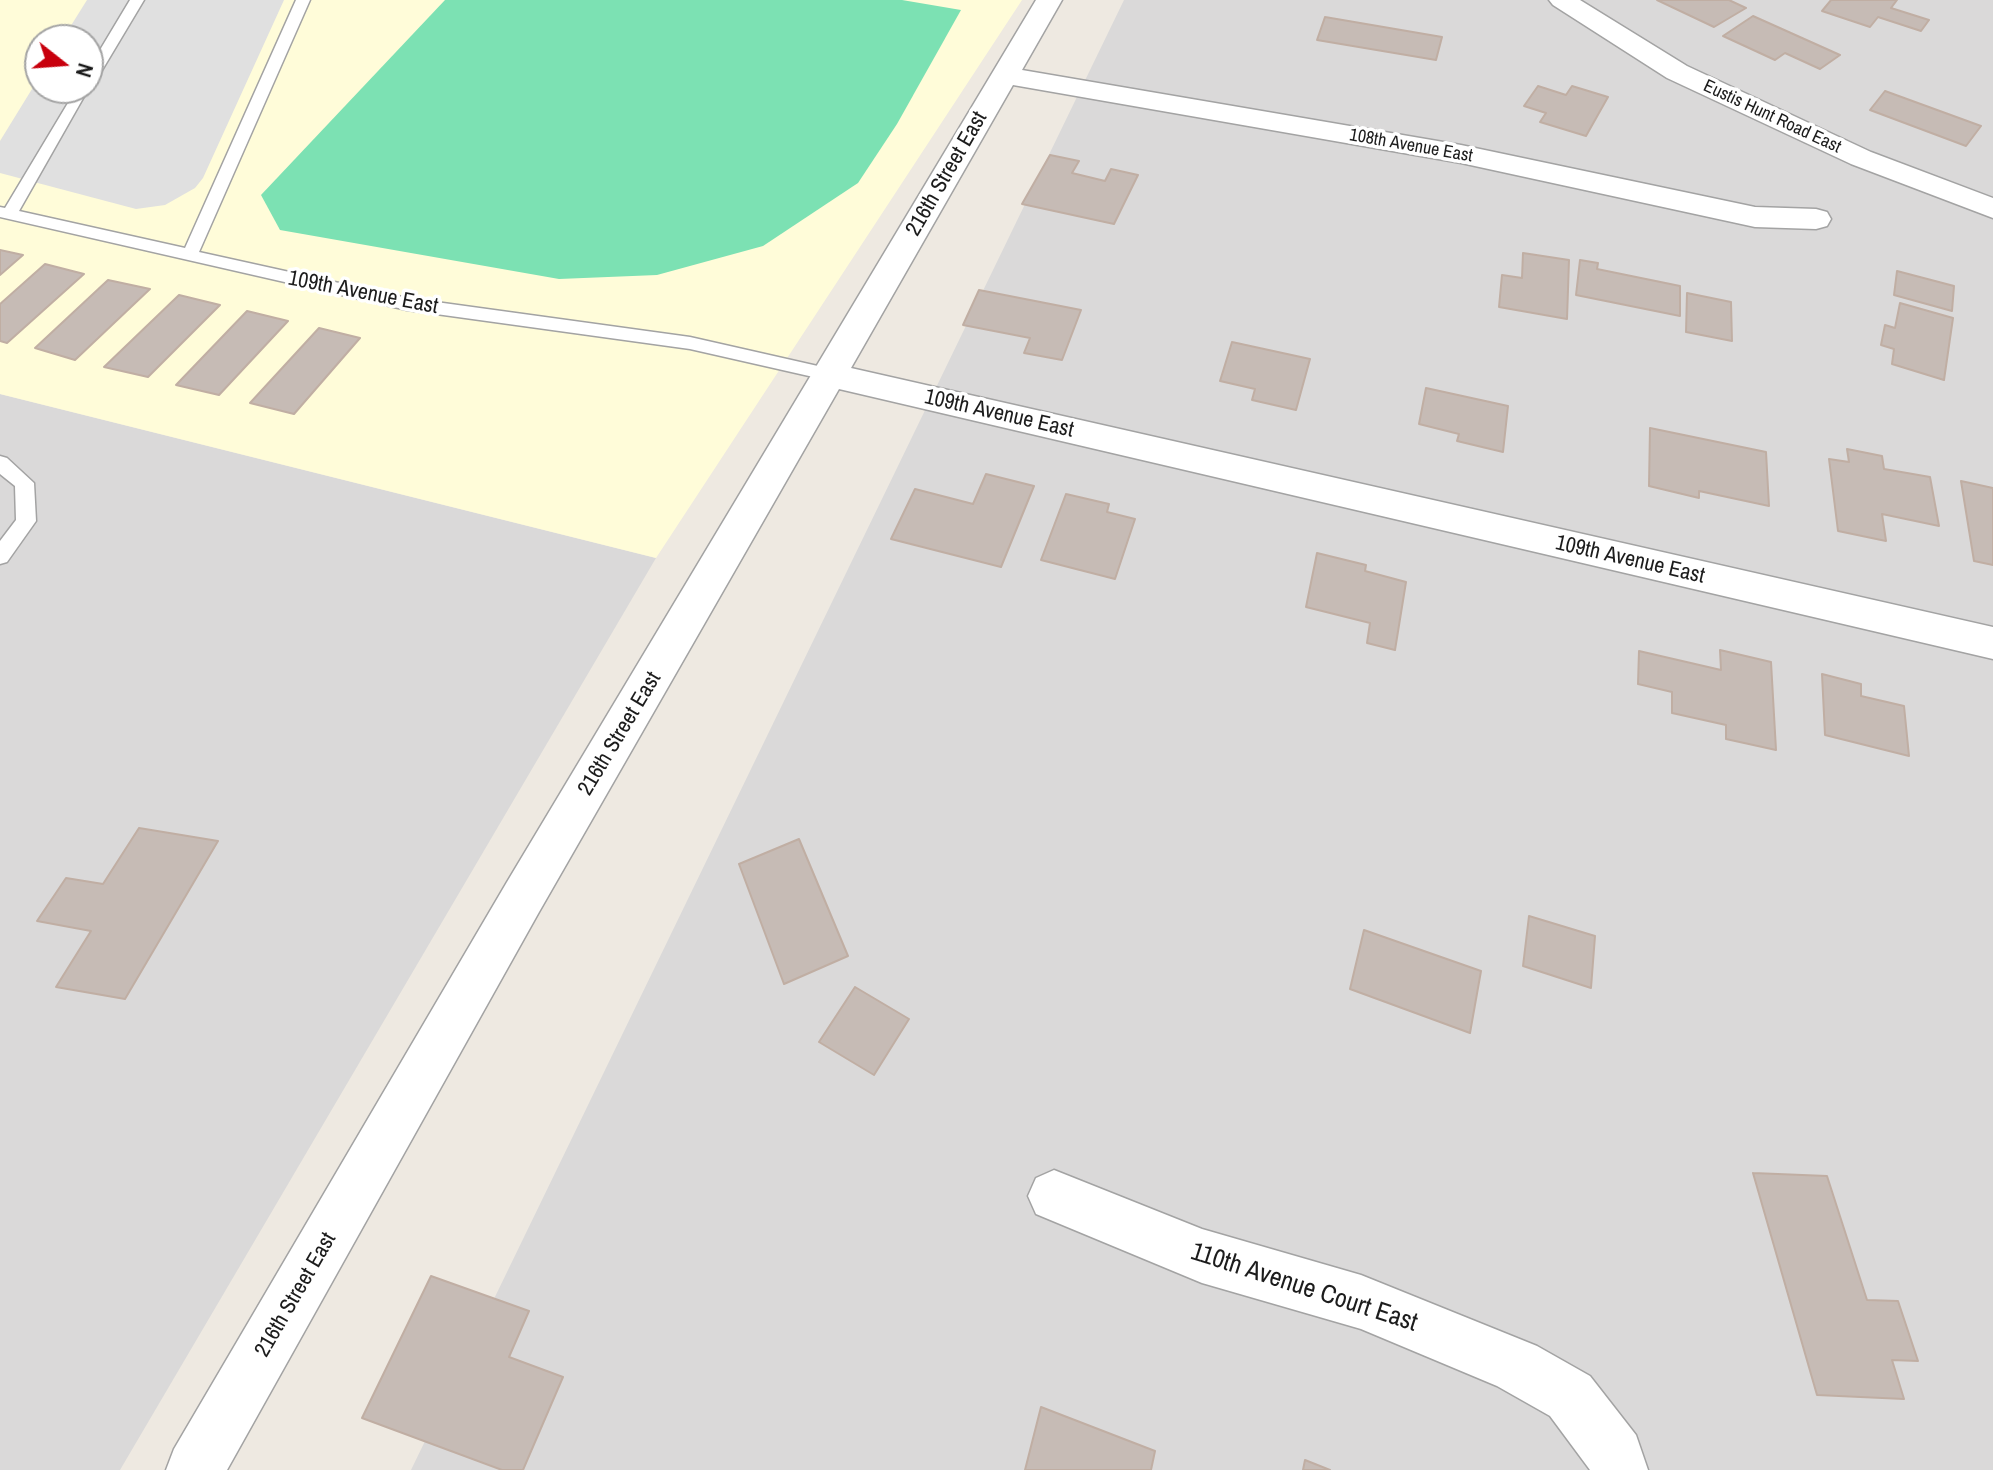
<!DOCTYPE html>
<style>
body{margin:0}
#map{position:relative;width:1993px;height:1470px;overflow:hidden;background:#eee9e1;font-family:"Archivo Narrow",sans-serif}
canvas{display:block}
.north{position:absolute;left:24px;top:24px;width:80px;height:80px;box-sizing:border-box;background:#fff;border:2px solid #a4a4a4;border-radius:50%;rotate:107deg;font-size:22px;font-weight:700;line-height:32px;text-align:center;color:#1c1c1c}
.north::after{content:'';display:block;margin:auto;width:28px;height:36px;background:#c8000d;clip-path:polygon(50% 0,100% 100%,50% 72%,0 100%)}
</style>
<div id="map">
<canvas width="1993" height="1470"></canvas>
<div class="north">N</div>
</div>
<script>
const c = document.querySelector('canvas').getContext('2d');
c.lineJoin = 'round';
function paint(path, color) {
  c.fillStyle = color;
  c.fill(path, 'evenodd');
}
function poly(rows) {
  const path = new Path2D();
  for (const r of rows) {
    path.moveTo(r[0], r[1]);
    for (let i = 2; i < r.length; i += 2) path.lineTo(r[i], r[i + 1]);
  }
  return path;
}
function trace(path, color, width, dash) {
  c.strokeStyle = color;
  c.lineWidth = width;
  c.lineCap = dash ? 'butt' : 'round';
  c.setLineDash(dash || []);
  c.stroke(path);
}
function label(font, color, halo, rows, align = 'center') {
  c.font = font + ' "Archivo Narrow",sans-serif';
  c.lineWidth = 7;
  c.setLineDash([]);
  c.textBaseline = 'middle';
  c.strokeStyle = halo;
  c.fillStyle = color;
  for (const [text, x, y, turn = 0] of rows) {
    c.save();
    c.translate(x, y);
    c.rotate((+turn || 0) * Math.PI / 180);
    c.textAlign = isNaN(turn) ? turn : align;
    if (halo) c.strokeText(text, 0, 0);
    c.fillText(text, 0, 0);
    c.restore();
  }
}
const residential = poly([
 [1124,0,1993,0,1993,1470,411,1470],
 [0,394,656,558,120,1470,0,1470]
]);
const education = poly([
 [0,0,1022,0,656,558,0,394],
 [40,40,88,40,88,88,40,88]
]);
const pitch = poly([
 [445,0,902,0,961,10,897,124,858,183,763,246,657,275,559,279,280,230,261,195]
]);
const parking = poly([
 [87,0,284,0,203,178,195,188,165,205,136,209,0,173,0,141,40,76,40,88,88,88,88,40,62,40]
]);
const building = poly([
 [1657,0,1729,0,1746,8,1714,27,1657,0],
 [1831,0,1897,0,1891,8,1929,20,1921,31,1878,17,1870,27,1822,11,1831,0],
 [1753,16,1840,55,1820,69,1785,53,1775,60,1723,36,1753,16],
 [1325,17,1442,37,1436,60,1317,40,1325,17],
 [1538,86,1566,95,1572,86,1608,97,1586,136,1540,122,1546,113,1524,106,1538,86],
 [1885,91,1981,126,1966,146,1870,110,1885,91],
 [1050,155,1079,161,1072,173,1105,181,1111,169,1138,175,1114,224,1022,204,1050,155],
 [0,250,23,255,0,275,0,250],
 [1523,253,1569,260,1567,319,1499,307,1502,275,1522,278,1523,253],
 [1580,260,1598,263,1597,269,1680,286,1680,316,1576,295,1580,260],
 [45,264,84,274,7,343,0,341,0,304,45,264],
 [1897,271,1954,286,1952,311,1894,295,1897,271],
 [108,280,150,289,75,360,35,348,108,280],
 [979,290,1081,310,1062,360,1024,353,1030,338,963,325,979,290],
 [1687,293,1731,302,1732,341,1686,332,1687,293],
 [179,295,220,305,148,377,104,367,179,295],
 [1900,303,1953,318,1944,380,1892,364,1894,349,1881,345,1885,325,1895,328,1900,303],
 [247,311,288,321,219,395,176,385,247,311],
 [319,328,360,338,294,414,250,403,319,328],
 [1232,342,1310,359,1296,410,1252,400,1255,389,1220,381,1232,342],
 [1426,388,1508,406,1503,452,1457,441,1459,434,1419,424,1426,388],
 [1650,428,1766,452,1769,506,1699,491,1699,498,1649,486,1650,428],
 [1847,449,1882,456,1884,469,1930,477,1939,526,1882,514,1886,541,1838,531,1829,459,1849,462,1847,449],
 [986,474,1034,486,1001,567,891,539,915,489,973,504,986,474],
 [1961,481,1993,488,1993,565,1974,561,1961,481],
 [1066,494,1109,504,1107,512,1135,519,1115,579,1041,560,1066,494],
 [1317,553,1366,565,1365,571,1406,582,1395,650,1367,643,1370,623,1306,607,1317,553],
 [1720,650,1771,662,1776,750,1726,739,1726,725,1672,713,1672,692,1638,684,1639,651,1721,670,1720,650],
 [1822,674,1861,684,1861,696,1904,706,1909,756,1825,735,1822,674],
 [139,828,218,841,125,999,56,987,91,931,37,921,66,878,103,884,139,828],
 [799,839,848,956,784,984,739,864,799,839],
 [1529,916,1595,936,1591,988,1523,966,1529,916],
 [1364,930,1481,971,1470,1033,1350,989,1364,930],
 [855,987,909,1019,874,1075,819,1042,855,987],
 [1753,1173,1827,1176,1867,1300,1898,1301,1918,1361,1892,1360,1904,1399,1817,1395,1753,1173],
 [431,1276,529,1311,509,1357,563,1377,523,1470,502,1470,362,1418,431,1276],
 [1041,1407,1155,1451,1151,1470,1025,1470,1041,1407],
 [1305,1460,1330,1470,1303,1470,1305,1460]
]);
const lane = poly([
 [130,0,144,0,95,82,90,86,19,211,185,248,296,0,310,0,199,252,407,298,690,337,831,369,840,375,831,381,690,349,407,310,0,217,0,207,5,208,77,88,88,88,88,70,130,0],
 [0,456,7,458,34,483,36,521,7,562,0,564,0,541,16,520,15,486,0,474,0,456]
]);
const street = poly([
 [1036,0,1062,0,1022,70,1461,145,1755,207,1816,209,1827,212,1831,219,1827,226,1816,229,1755,227,1461,163,1013,85,851,368,1993,627,1993,659,839,389,539,912,227,1470,166,1470,174,1449,507,882,1036,0],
 [1549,0,1580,0,1687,66,1871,152,1993,198,1993,218,1851,164,1667,78,1553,5,1549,0],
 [1054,1170,1202,1229,1361,1275,1537,1346,1590,1376,1636,1435,1648,1470,1590,1470,1550,1416,1497,1386,1361,1329,1202,1283,1036,1214,1028,1196,1036,1178,1054,1170]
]);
const farStreetnames = [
 ["Eustis Hunt Road East",1772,117,25],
 ["108th Avenue East",1411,146,10]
];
const streetNames = [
 ["216th Street East",947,174,-60],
 ["109th Avenue East",363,293,11],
 ["109th Avenue East",999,414,13],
 ["109th Avenue East",1630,560,13],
 ["216th Street East",620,734,-59],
 ["216th Street East",296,1295,-60]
];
const nearStreetnames = [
 ["110th Avenue Court East",1304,1288,18]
];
paint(residential, '#dad9d9');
paint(education, '#fffcd9');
paint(pitch, '#7ce1b3');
paint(parking, '#e0e0e0');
paint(building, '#c6bbb5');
trace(building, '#c0aea3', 2);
trace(lane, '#a3a3a3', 3);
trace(street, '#a3a3a3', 3);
paint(lane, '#fff');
paint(street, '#fff');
label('18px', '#1c1c1c', '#fff', farStreetnames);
label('22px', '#1c1c1c', '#fff', streetNames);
label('26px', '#1c1c1c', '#fff', nearStreetnames);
</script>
